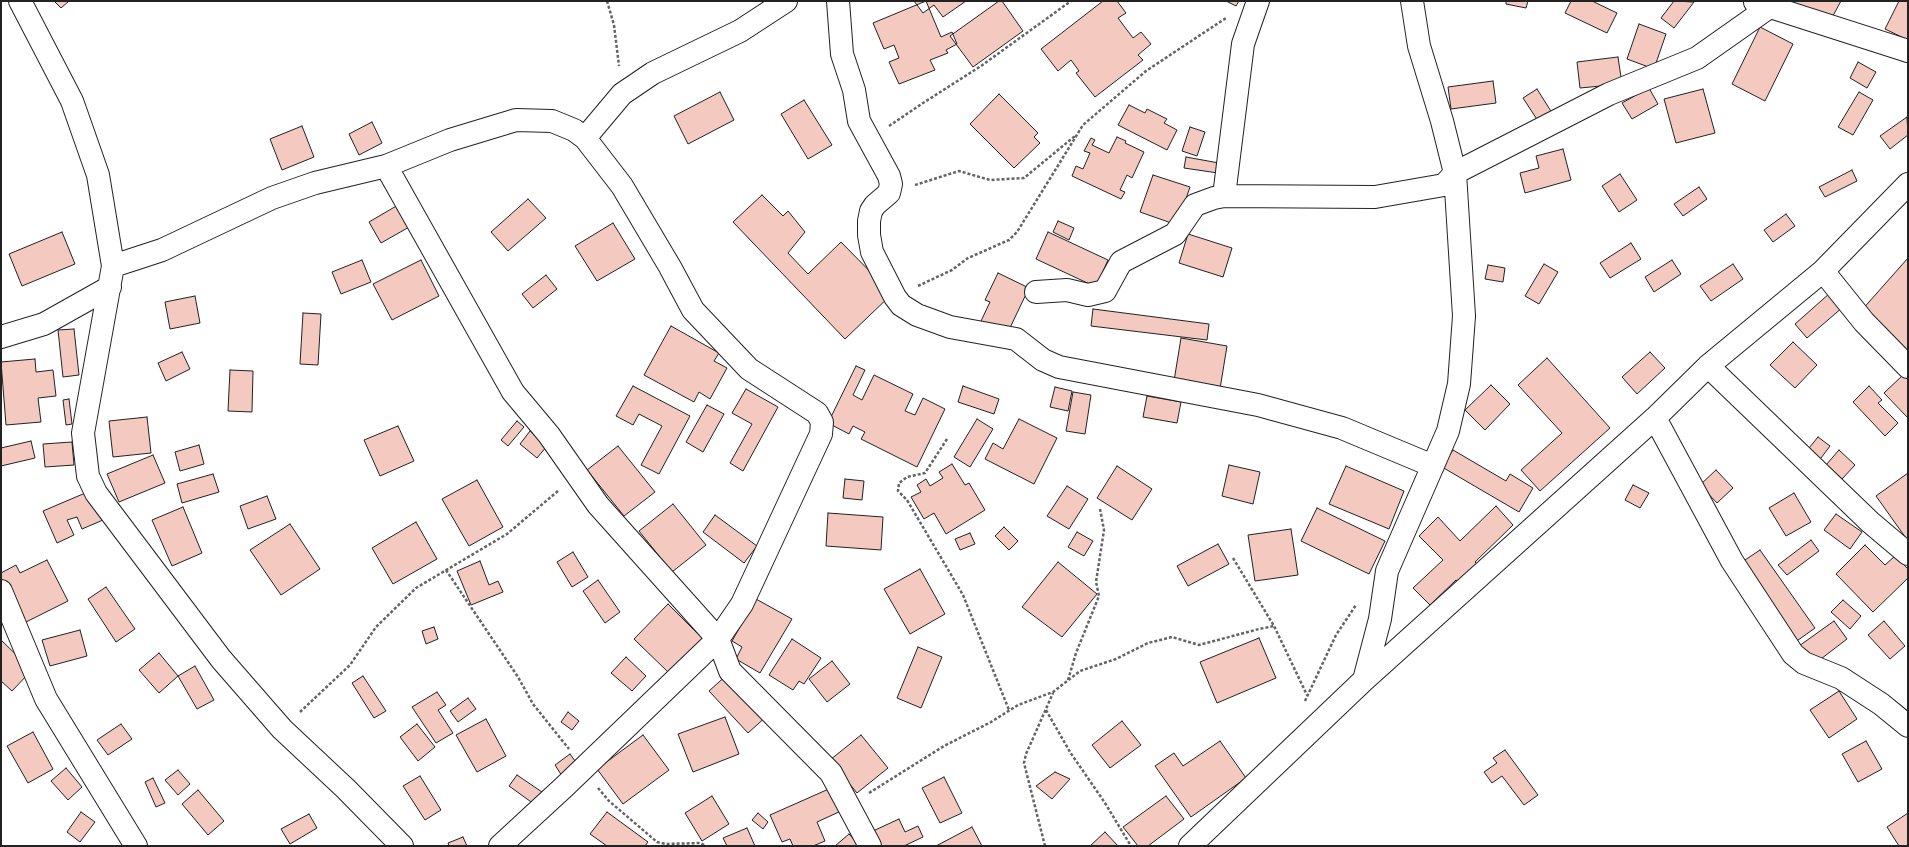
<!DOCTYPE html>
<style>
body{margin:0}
#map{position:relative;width:1909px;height:847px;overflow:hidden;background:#fff;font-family:"Archivo Narrow",sans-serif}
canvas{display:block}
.frame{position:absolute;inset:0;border:2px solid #222;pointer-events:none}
</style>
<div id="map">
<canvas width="1909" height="847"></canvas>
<div class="frame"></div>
</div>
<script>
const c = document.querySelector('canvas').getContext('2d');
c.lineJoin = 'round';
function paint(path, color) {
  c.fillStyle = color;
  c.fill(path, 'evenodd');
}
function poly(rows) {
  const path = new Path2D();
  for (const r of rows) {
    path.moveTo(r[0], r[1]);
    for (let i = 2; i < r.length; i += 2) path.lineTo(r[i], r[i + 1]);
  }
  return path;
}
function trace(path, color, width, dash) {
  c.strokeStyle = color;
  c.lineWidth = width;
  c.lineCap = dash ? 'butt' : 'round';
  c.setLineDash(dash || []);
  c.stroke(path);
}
const building = poly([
 [54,1,69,1,61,8,54,1],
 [914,1,966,1,943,17,934,5,923,13,914,1],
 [926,1,941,37,952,32,957,44,946,50,948,53,930,60,935,70,899,84,889,62,899,58,894,45,884,49,873,23,926,1],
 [999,1,1002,1,1023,31,973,67,950,36,999,1],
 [1103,1,1117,1,1126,13,1118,18,1133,38,1141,32,1151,44,1138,55,1143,60,1095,97,1076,73,1079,71,1071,60,1058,71,1041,49,1103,1],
 [1226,1,1239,1,1236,6,1226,1],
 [1506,1,1528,1,1526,8,1506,4,1506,1],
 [1571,1,1592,1,1617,13,1607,33,1565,13,1571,1],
 [1674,1,1694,2,1674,28,1661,18,1674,1],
 [1788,1,1841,1,1829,23,1788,1],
 [1899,1,1908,1,1908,40,1885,29,1899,1],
 [1639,24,1666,34,1654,69,1627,59,1639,24],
 [1760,27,1793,44,1765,101,1732,84,1760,27],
 [1618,57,1622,84,1580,88,1577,62,1618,57],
 [1858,62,1876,72,1867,88,1850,78,1858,62],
 [1493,81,1496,103,1451,109,1448,87,1493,81],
 [1649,88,1658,104,1632,119,1622,103,1649,88],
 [1537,89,1554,116,1540,124,1523,98,1537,89],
 [1703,89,1715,133,1676,143,1664,99,1703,89],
 [720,92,734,120,688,144,674,116,720,92],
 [1859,92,1873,100,1853,135,1838,127,1859,92],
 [999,94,1038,133,1034,137,1040,143,1014,168,970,124,999,94],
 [804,100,832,145,808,159,781,114,804,100],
 [1129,105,1145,113,1147,109,1167,119,1164,123,1177,130,1167,150,1118,125,1129,105],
 [1907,117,1908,135,1890,149,1880,136,1907,117],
 [372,122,382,143,359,155,349,134,372,122],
 [302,126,314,157,282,170,270,139,302,126],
 [1190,127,1205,132,1197,156,1182,151,1190,127],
 [1117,137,1126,141,1125,143,1144,152,1132,178,1127,175,1120,190,1125,192,1121,199,1072,176,1076,166,1083,169,1090,153,1084,151,1091,138,1095,140,1092,145,1109,153,1117,137],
 [1563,149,1571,180,1525,193,1520,173,1539,168,1536,156,1563,149],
 [1186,157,1219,163,1218,173,1184,168,1186,157],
 [1852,170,1857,181,1825,197,1819,187,1852,170],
 [1620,174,1637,200,1619,212,1602,186,1620,174],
 [1153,175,1190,187,1177,225,1140,212,1153,175],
 [1699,187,1707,199,1683,216,1674,204,1699,187],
 [762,195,783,216,788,211,805,232,788,253,808,274,841,242,892,294,845,339,733,222,762,195],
 [528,199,546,218,508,251,491,232,528,199],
 [398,205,411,226,381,243,369,222,398,205],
 [1786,214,1795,226,1773,242,1764,230,1786,214],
 [1058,221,1074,228,1069,240,1053,232,1058,221],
 [613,223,635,259,597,281,575,246,613,223],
 [62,232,75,264,22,286,9,254,62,232],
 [1048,232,1108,260,1096,287,1036,259,1048,232],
 [1188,234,1232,248,1223,277,1179,263,1188,234],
 [1631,243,1641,259,1610,278,1600,263,1631,243],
 [1908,258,1908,353,1861,311,1908,258],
 [362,260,371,282,341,294,332,272,362,260],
 [421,260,439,296,392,320,373,284,421,260],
 [1672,260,1681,274,1654,292,1645,277,1672,260],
 [1544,264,1558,272,1539,304,1525,296,1544,264],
 [1733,264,1743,279,1711,301,1700,286,1733,264],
 [1488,265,1505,268,1503,282,1485,279,1488,265],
 [998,273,1029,288,1007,334,981,321,990,302,985,300,998,273],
 [546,275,557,289,533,308,522,294,546,275],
 [1830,293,1843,307,1807,338,1795,324,1830,293],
 [195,296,200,323,170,329,165,302,195,296],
 [1093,309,1209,324,1207,340,1091,326,1093,309],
 [303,313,321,314,318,365,300,364,303,313],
 [671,326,719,353,714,361,727,368,710,399,699,392,694,402,644,375,671,326],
 [74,329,79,375,63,377,58,330,74,329],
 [1181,338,1227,346,1219,395,1173,387,1181,338],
 [1793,342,1817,365,1795,388,1770,365,1793,342],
 [182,352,190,369,166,381,158,363,182,352],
 [1650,352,1665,368,1637,394,1622,377,1650,352],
 [1547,358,1610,428,1540,491,1521,470,1562,433,1518,385,1547,358],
 [35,359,36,372,53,370,56,396,38,398,41,422,6,425,1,362,35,359],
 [856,366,865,370,853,395,862,400,874,375,913,394,905,411,915,415,923,398,945,409,917,467,861,439,865,432,853,426,849,434,828,423,856,366],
 [230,370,253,371,252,412,228,411,230,370],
 [1903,375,1908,380,1908,418,1884,393,1903,375],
 [1491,385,1510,404,1485,430,1465,410,1491,385],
 [633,386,690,416,659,474,641,465,662,426,639,414,633,425,616,416,633,386],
 [963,386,999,399,994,414,958,402,963,386],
 [1869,386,1882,400,1878,403,1898,423,1885,436,1853,402,1869,386],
 [1055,387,1072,391,1068,411,1050,407,1055,387],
 [746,389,778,407,743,471,730,463,752,424,732,413,746,389],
 [1073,392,1091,395,1085,434,1066,431,1073,392],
 [1147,396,1181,402,1177,423,1143,417,1147,396],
 [69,399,72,424,66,425,63,400,69,399],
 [707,405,724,414,703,452,686,442,707,405],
 [147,417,151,453,113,457,109,421,147,417],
 [977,419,993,429,970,467,954,457,977,419],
 [1019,419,1057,438,1034,484,985,459,993,443,1003,449,1019,419],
 [517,421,524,427,508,446,501,440,517,421],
 [398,426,414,461,380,476,364,440,398,426],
 [530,431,547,446,537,458,520,444,530,431],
 [1818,437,1830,446,1818,462,1805,453,1818,437],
 [31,441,35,458,1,466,1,448,31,441],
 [72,442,74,465,45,467,43,444,72,442],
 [199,445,204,464,180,471,175,452,199,445],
 [618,446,655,492,624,516,587,470,618,446],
 [1453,450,1506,481,1510,474,1533,488,1519,512,1442,467,1453,450],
 [1839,450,1855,465,1842,479,1826,465,1839,450],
 [153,455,165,483,119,502,107,474,153,455],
 [952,464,965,485,969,483,985,510,946,534,934,513,924,519,911,497,921,492,917,485,926,479,930,486,943,478,939,472,952,464],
 [1229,465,1260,472,1253,504,1222,496,1229,465],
 [1117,466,1152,489,1132,520,1097,498,1117,466],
 [1346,466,1404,491,1389,529,1329,504,1346,466],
 [1716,470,1733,488,1717,503,1700,485,1716,470],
 [1908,473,1908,541,1876,496,1908,473],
 [213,474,219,492,182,503,177,484,213,474],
 [845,479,864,481,862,500,843,498,845,479],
 [477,480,503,527,469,546,442,499,477,480],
 [1633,485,1649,493,1640,508,1625,500,1633,485],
 [1067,486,1088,499,1069,529,1047,516,1067,486],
 [90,491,103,520,82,529,77,517,67,520,74,535,57,543,43,511,90,491],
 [1794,493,1811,522,1786,536,1769,508,1794,493],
 [267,496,276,519,248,529,240,506,267,496],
 [673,504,706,545,672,572,639,531,673,504],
 [1496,506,1513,525,1475,562,1481,568,1463,586,1456,580,1430,605,1413,588,1443,560,1419,536,1438,517,1460,541,1496,506],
 [183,507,202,553,172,566,152,520,183,507],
 [1317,508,1385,541,1369,574,1301,541,1317,508],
 [828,513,883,517,881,550,826,546,828,513],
 [1836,514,1862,532,1850,549,1824,530,1836,514],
 [715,515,757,546,744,563,703,532,715,515],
 [416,522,437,559,393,584,372,548,416,522],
 [290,524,320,569,281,595,250,550,290,524],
 [1004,527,1018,541,1009,550,995,536,1004,527],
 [1291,529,1298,575,1255,581,1248,535,1291,529],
 [1077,532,1093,541,1084,556,1068,547,1077,532],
 [970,533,975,544,960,550,955,539,970,533],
 [1811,540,1819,551,1787,575,1778,565,1811,540],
 [1218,544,1229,564,1188,586,1177,566,1218,544],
 [1865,545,1885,565,1895,556,1908,569,1908,578,1873,612,1836,574,1865,545],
 [1760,550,1815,628,1794,643,1739,564,1760,550],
 [573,552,588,577,572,587,557,562,573,552],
 [47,560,68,601,22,624,1,583,1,573,16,565,20,573,47,560],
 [480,561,489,585,498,581,503,592,471,605,457,571,480,561],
 [1058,562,1097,594,1062,637,1022,607,1058,562],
 [920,569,945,614,910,634,884,589,920,569],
 [598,580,620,612,605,623,583,591,598,580],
 [106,587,135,629,116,642,88,599,106,587],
 [756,599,792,619,760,673,736,659,742,647,732,641,756,599],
 [1843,600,1861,616,1850,629,1831,612,1843,600],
 [668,604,704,640,670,674,634,639,668,604],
 [1834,621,1847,639,1813,665,1799,646,1834,621],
 [1884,621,1905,646,1890,659,1868,635,1884,621],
 [434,627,438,639,426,644,422,631,434,627],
 [80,630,87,656,50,666,42,640,80,630],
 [1259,638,1276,678,1217,703,1200,662,1259,638],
 [792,639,821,658,804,684,799,681,793,690,769,675,792,639],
 [1,640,32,670,12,691,1,681,1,640],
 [918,647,942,657,921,708,897,698,918,647],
 [159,653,178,676,159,693,139,670,159,653],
 [626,657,646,676,632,691,611,673,626,657],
 [832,661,850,684,827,702,809,679,832,661],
 [195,666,214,700,197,709,178,676,195,666],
 [729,673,768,715,748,733,709,691,729,673],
 [363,676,386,711,374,718,352,683,363,676],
 [1839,691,1857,719,1829,738,1810,710,1839,691],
 [437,692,446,705,438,710,453,733,436,743,412,707,437,692],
 [468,698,476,709,458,722,450,711,468,698],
 [568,712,579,721,572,730,561,722,568,712],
 [725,717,739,754,693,772,678,734,725,717],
 [486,719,506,756,477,772,456,735,486,719],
 [1122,721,1141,745,1110,768,1092,745,1122,721],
 [121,724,132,739,108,755,97,740,121,724],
 [417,724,435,747,418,761,400,737,417,724],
 [33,732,53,769,28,783,7,746,33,732],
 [643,735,669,770,623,804,597,769,643,735],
 [861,735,888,768,857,793,830,760,861,735],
 [1220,741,1246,778,1191,817,1155,766,1174,753,1183,766,1220,741],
 [1866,741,1882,769,1858,782,1842,754,1866,741],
 [1505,750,1538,795,1524,805,1502,776,1492,783,1484,772,1497,763,1493,758,1505,750],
 [570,754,578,765,562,776,555,765,570,754],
 [66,768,82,787,68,800,51,781,66,768],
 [178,770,190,784,178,795,165,780,178,770],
 [1055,772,1070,779,1052,799,1036,786,1055,772],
 [517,775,542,792,534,804,509,786,517,775],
 [420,776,441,810,425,820,403,786,420,776],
 [944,777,962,813,940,823,922,788,944,777],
 [153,778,165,803,156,807,145,782,153,778],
 [831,788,841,811,817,822,825,841,813,846,793,846,790,839,782,842,770,815,831,788],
 [198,790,224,821,208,835,182,804,198,790],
 [712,796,729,824,702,841,685,813,712,796],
 [1166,796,1184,819,1148,846,1138,846,1123,827,1166,796],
 [81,812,95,822,80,842,67,832,81,812],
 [607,812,648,842,645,846,607,846,590,834,607,812],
 [758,813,768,822,763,829,752,820,758,813],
 [1908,813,1908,846,1899,846,1887,827,1908,813],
 [309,814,317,828,290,844,281,829,309,814],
 [899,819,905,832,918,826,923,837,904,846,880,846,873,831,899,819],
 [972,827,982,846,936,846,972,827],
 [747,828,755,846,727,846,723,838,747,828],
 [1105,832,1118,846,1090,846,1105,832],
 [849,834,860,846,835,846,849,834],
 [463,837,467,846,449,846,448,843,463,837]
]);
const path = poly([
 [607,1,614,25,619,66],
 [889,126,923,103,981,66,1071,1],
 [915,185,959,171,990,180,1024,178,1075,136],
 [918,286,952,270,968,258,1009,240,1017,232,1083,125,1146,71,1226,18],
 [947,439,925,473,907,477,899,483,898,491,907,500,963,595,1009,710],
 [1233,558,1274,626,1307,695],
 [446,570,518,677,533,704,569,749],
 [1068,680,1076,653,1099,596,1096,582,1104,530,1100,509],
 [1305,701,1336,635,1356,605],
 [1046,710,1070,752,1105,803,1131,846],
 [300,712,350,665,376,627,416,588,507,534,558,491],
 [598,788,609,801,657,842,666,844,700,843,706,846],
 [869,793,944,746,991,722,1018,705,1053,692,1080,671,1116,659,1148,643,1172,637,1199,645,1259,629,1274,626],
 [1045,846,1024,763,1026,754,1053,693]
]);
const street = poly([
 [20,1,72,101,98,175,113,266,83,433,88,476,96,493,221,659,282,729,346,789,402,846],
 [838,1,842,54,854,90,859,121,889,176,891,184,889,193,875,205,871,211,869,221,869,235,872,252,895,297,901,305,917,315,950,327,1016,339,1043,360,1059,367,1258,405,1342,428,1433,466],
 [1755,2,1908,51],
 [585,138,622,94,653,73,740,31,786,1],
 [386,166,513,392,549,435,598,505,718,639,730,671,831,773,870,846],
 [1224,196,1243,44,1258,1],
 [113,266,162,250,272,198,315,183,386,166,450,140,516,120,552,121,574,130,585,138,622,186,670,267,693,310,749,369,817,413,822,422,821,434,742,604,718,639,564,787,500,846],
 [1823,271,1864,322,1908,367],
 [1036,292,1067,290,1088,295,1105,291,1121,262,1175,234,1195,205,1214,198,1224,196,1375,197,1444,185,1455,173,1609,94,1697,58,1768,8],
 [1,337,44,324,110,287],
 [1708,366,1870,522,1908,554],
 [1655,418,1732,561,1793,654,1804,663,1841,678,1881,704,1908,726],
 [1,591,46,699,136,846],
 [1364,680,1380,619,1387,571,1448,431,1459,384,1464,316,1455,173,1442,121,1419,46,1412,1],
 [1190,846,1364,680,1655,418,1708,366,1823,271,1908,184]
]);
paint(building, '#f3c9c0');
trace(building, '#222', 1);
trace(street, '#222', 24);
trace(path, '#646464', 2.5, [3, 2]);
trace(street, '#fff', 22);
</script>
